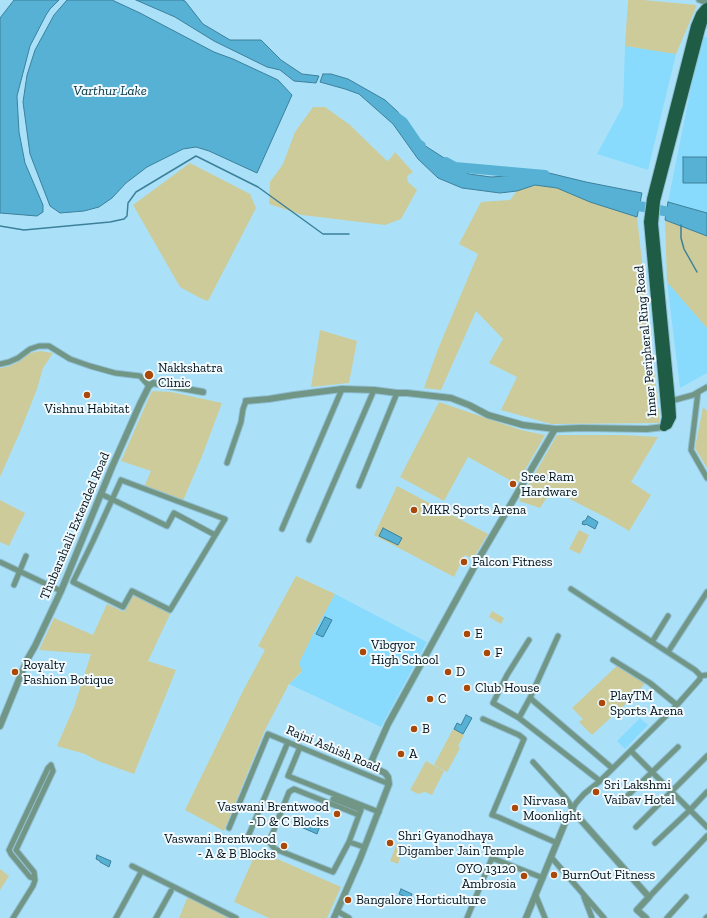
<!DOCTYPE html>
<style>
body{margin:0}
canvas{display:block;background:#abe1f8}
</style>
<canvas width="707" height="918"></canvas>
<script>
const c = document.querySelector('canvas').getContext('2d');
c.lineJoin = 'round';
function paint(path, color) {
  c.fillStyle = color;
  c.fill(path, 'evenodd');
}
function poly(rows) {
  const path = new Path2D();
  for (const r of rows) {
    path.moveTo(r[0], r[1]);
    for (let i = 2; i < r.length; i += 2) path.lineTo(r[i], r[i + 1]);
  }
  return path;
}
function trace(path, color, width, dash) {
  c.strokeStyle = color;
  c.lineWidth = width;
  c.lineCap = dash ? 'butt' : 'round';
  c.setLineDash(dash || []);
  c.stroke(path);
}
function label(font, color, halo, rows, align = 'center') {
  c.font = font + ' "Zilla Slab",serif';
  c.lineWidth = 4;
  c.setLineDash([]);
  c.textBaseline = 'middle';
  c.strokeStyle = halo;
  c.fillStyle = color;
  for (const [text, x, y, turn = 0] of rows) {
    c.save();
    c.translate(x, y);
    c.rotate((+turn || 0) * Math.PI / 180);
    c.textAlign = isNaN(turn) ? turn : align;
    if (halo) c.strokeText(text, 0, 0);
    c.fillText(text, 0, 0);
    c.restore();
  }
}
const built = poly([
 [701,37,707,37,707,213,668,202],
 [625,46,676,54,648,170,597,154,623,106],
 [667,282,707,328,707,373,680,388],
 [335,594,427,642,381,727,289,684,302,672,299,663,312,636],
 [640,718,648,725,625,749,617,741]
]);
const green = poly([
 [628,0,643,0,697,5,676,54,625,46],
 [313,107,325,107,350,125,387,161,390,159,395,152,413,172,407,176,408,182,417,190,401,219,385,225,302,215,269,204,270,182,283,164,295,132],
 [190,163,250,194,256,208,208,301,200,298,180,287,133,205],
 [535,185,557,188,590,202,637,217,660,423,551,424,501,410,517,377,489,363,503,339,476,311,441,390,424,388,438,349,478,254,459,244,481,202,510,200,517,191],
 [665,220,707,236,707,328,667,282],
 [320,330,357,341,349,383,311,387],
 [40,351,53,353,43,368,37,389,20,432,0,477,0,368,10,366,21,360,30,353],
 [153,391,171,392,222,403,202,456,182,503,143,489,151,471,121,461,151,393],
 [439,402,521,430,545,435,517,484,468,457,444,501,400,477],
 [703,407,707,411,707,468,695,448],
 [557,435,623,435,658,437,631,482,651,495,629,531,607,518,552,490,540,508,519,501],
 [397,486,488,534,473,559,465,555,454,577,374,535],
 [0,500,25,513,9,546,0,542],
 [579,530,589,535,580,554,569,549],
 [296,576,335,594,312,636,299,663,302,671,289,684,265,730,224,831,185,810,244,689,265,650,258,646],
 [132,595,171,612,148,661,176,670,134,774,98,761,85,754,57,746,74,707,91,654,39,650,54,618,93,635,107,604,124,612],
 [492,611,504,618,501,624,489,617],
 [621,662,649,679,632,698,592,735,579,722,583,719,572,708],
 [453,729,464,735,458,746,460,748,447,772,434,765],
 [426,761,444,771,432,795,425,792,418,794,410,790],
 [397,843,404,845,398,864,390,861],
 [257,850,341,887,327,918,269,918,234,902],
 [0,869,9,876,0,890],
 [188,896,232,918,179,918]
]);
const water = poly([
 [14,0,59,0,50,9,46,15,30,46,17,96,19,132,25,163,43,205,43,212,37,216,0,213,0,18,14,0],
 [67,0,112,0,140,13,214,52,233,59,278,80,292,95,257,173,209,151,196,147,183,149,147,167,126,183,112,198,99,207,84,211,60,213,50,206,30,154,23,102,27,75,35,50,54,15,67,0],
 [136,0,182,0,185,1,203,24,230,40,261,40,281,60,302,74,319,76,316,83,294,81,280,70,267,67,214,41,175,17,136,0],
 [323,74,331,74,348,79,385,100,398,112,409,134,427,147,469,174,491,177,549,173,586,182,642,193,637,217,590,202,557,188,535,185,517,191,500,193,462,188,438,178,418,159,393,124,359,94,345,89,320,82,323,74],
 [683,157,707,157,707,183,683,183,683,157],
 [668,202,707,213,707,236,665,220,668,202],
 [588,516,598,522,595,529,586,524,585,525,582,524,583,521,585,521,588,516],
 [383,528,402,538,398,545,379,536,383,528],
 [325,617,332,620,323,637,316,634,325,617],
 [466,715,472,718,463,734,454,729,457,723,461,725,466,715],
 [304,819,320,826,317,834,301,827,304,819],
 [97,855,111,861,109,867,100,862,100,861,96,859,97,855],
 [401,889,412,894,410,899,399,894,401,889]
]);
const stream = poly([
 [681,225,681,238,684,249,697,272],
 [0,226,24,230,110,222,124,219,127,216,128,203,136,192,196,156,258,187,323,234,349,234]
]);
const river = poly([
 [392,114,403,122,418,144,421,146],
 [446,162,455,167,545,175],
 [627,201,639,206,679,214]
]);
const minor = poly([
 [699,0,707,3],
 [0,364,9,362,18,358,30,349,39,346,49,346,70,359,90,366,115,373,140,376,149,386],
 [698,392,691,450,707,478],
 [671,401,693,395,707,387],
 [227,463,241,422,243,409,246,401],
 [121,480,225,519,170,610,132,591,123,607,73,582,93,541,121,480],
 [359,486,397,393],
 [101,494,167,526,174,513,215,535],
 [282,529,342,389],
 [309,540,374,390],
 [0,562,61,591],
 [14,585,26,556],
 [571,589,695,670,700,675,700,676],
 [529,640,507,675,493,703,519,718,600,781],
 [652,642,668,616],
 [668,652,707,592],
 [613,660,650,683,677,705],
 [700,676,707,675],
 [530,698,612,768],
 [519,718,530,698,558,636],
 [483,719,519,735,524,739,492,815,498,817,557,843],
 [300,747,288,776,379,812],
 [631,751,707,827],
 [533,762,565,797,570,804,572,810],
 [333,799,361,810,359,815],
 [620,803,678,747],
 [572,810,576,803,584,794,600,781,677,705,700,679,700,676],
 [636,827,707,756],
 [229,828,268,734,389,784],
 [247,839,288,742],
 [349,842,359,815,294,789,289,792,269,842,275,849,333,872,349,842,364,847],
 [655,843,690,810,707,792],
 [551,857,604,918],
 [132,866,236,918],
 [34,878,30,877,11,854,9,850,48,768,51,765],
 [536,896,545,918],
 [584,897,592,918],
 [649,897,707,836],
 [337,911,349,918],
 [13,918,33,886,35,880,34,872,16,850,53,771,51,765],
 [116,918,140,874],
 [156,918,171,891],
 [467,918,492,858,543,878],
 [667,918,686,897],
 [706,918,707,917]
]);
const tertiary = poly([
 [246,401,269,399,294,395,342,389,374,390,397,393,407,393,451,398,469,405,488,415,523,425,555,429,581,428,647,429,664,427],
 [0,726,27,660,35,646,61,591,112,467,140,404,149,386,153,383,203,392],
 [334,918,360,859,389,784,388,777,385,773,379,770,374,765,372,760,388,724,478,560,555,429],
 [526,918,567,818,572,810,649,897,637,910,646,918]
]);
const primary = poly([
 [666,426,668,425,672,417,671,401,654,224,656,201,701,29,704,19,707,16],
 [664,427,666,417,648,222,651,199,695,26,700,14,705,8,707,7]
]);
const markers = [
 [149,375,5,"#aa4807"],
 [87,395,4,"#aa4807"],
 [513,484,4,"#aa4807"],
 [414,510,4,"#aa4807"],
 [464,562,4,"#aa4807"],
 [467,634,4,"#aa4807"],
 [363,652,4,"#aa4807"],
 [487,653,4,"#aa4807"],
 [15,672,4,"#aa4807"],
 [448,672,4,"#aa4807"],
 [467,688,4,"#aa4807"],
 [430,699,4,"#aa4807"],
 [602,703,4,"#aa4807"],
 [414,729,4,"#aa4807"],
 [401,754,4,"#aa4807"],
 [596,792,4,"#aa4807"],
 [515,808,4,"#aa4807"],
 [337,814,4,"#aa4807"],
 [390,843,4,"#aa4807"],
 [284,846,4,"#aa4807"],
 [554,875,4,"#aa4807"],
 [524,876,4,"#aa4807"],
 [348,900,4,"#aa4807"]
];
const streetNames = [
 ["Inner Peripheral Ring Road",646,341,-95],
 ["Thubarahalli Extended Road",75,526,-67],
 ["Rajni Ashish Road",333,749,23]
];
const poiNames = [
 ["Nakkshatra",158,368],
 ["Clinic",158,383],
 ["Vishnu Habitat",87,409,"center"],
 ["Sree Ram",521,477],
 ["Hardware",521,492],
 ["MKR Sports Arena",422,510],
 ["Falcon Fitness",472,562],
 ["E",475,634],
 ["Vibgyor",371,645],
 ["High School",371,660],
 ["F",495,653],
 ["Royalty",23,665],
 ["Fashion Botique",23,680],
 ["D",456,672],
 ["Club House",475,688],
 ["PlayTM",610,696],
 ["Sports Arena",610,711],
 ["C",438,699],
 ["B",422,729],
 ["A",409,754],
 ["Sri Lakshmi",604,785],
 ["Vaibav Hotel",604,800],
 ["Nirvasa",523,801],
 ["Moonlight",523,816],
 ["Vaswani Brentwood",329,807,"right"],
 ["- D & C Blocks",329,822,"right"],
 ["Shri Gyanodhaya",398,836],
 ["Digamber Jain Temple",398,851],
 ["Vaswani Brentwood",276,839,"right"],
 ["- A & B Blocks",276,854,"right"],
 ["OYO 13120",516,869,"right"],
 ["Ambrosia",516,884,"right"],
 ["BurnOut Fitness",562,875],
 ["Bangalore Horticulture",356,900]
];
const waterNames = [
 ["Varthur Lake",110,91]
];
paint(built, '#88dbfd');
paint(green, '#cdcb99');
paint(water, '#56b1d4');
trace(water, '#3c809b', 1);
trace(stream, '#3c809b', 1.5);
trace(river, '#56b1d4', 10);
trace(minor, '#90bfd4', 7);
trace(tertiary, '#90bfd4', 8);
trace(primary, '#90bfd4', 10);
trace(minor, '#719686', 5);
trace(tertiary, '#719686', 6);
trace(primary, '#1f5c46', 8);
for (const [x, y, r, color] of markers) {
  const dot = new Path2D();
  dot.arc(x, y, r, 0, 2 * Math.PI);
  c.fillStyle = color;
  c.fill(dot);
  trace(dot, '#f1fafe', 1.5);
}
label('13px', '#000f17', '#f1fafe', streetNames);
label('13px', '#000f17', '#f1fafe', poiNames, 'left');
label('italic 14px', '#05313f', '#f1fafe', waterNames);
</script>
